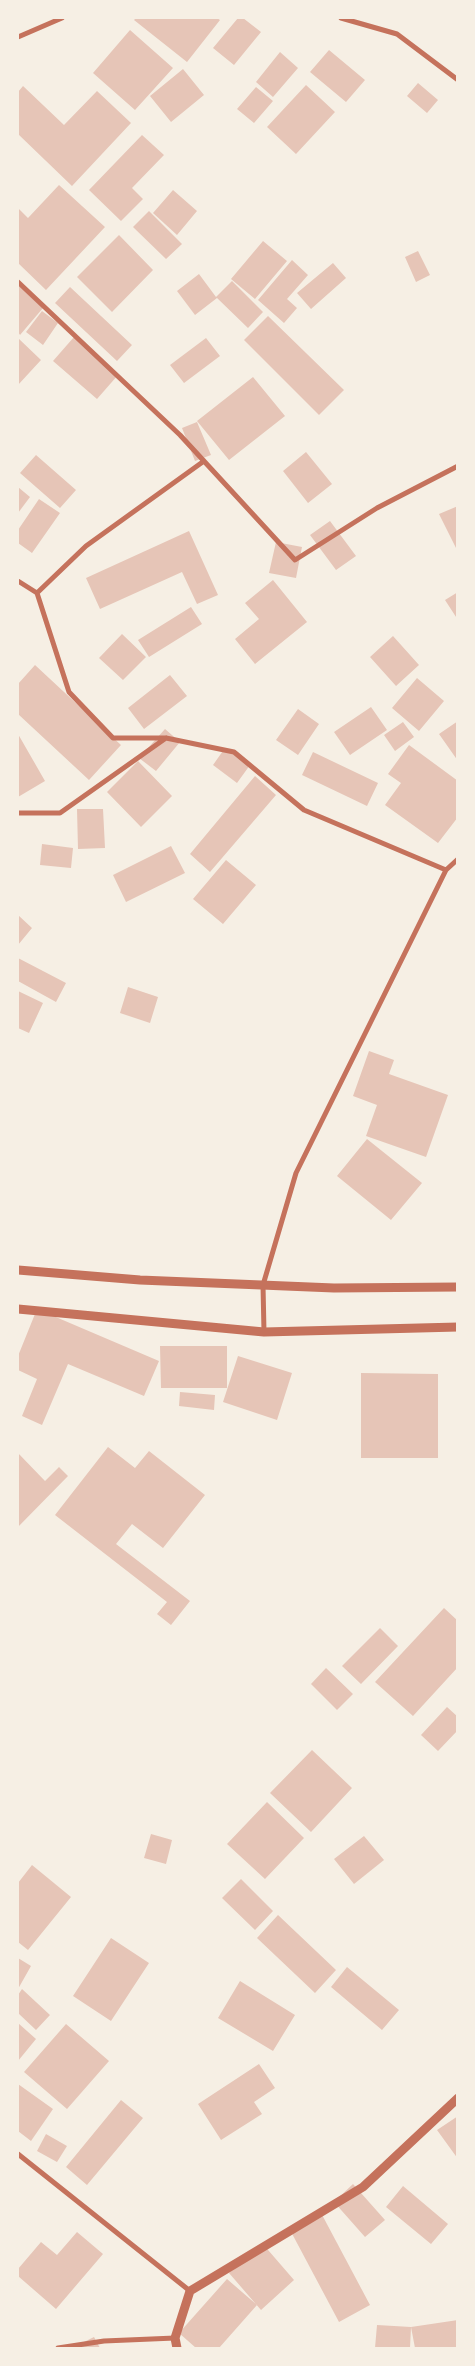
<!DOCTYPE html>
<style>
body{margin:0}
#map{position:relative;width:475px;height:2366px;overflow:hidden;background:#f6efe4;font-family:Rubik,sans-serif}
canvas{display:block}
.frame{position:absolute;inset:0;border:19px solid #f6efe4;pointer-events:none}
</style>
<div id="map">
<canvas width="475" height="2366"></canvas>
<div class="frame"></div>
</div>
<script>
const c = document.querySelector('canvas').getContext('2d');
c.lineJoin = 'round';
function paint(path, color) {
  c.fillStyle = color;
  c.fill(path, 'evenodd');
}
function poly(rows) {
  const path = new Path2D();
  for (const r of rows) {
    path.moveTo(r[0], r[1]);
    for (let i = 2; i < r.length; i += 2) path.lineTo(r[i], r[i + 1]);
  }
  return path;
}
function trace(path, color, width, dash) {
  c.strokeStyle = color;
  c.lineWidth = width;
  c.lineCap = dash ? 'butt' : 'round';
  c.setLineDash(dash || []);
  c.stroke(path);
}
const building = poly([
 [136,18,217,18,220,20,187,62,134,20],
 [238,18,243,18,261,32,234,65,213,48],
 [130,30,173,68,135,110,93,73],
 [329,50,365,80,346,102,310,72],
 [280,52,298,68,273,97,256,82],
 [183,69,204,95,171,122,150,96],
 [418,83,438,100,427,113,407,96],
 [306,85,335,112,296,154,267,127],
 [23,86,64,125,97,91,131,123,72,186,18,134,18,92],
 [256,87,273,101,254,123,237,109],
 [142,135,164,155,132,188,143,199,121,221,89,190],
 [59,185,105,227,46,290,18,263,18,208,28,218],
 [173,190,197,211,177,235,153,213],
 [149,211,182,244,166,259,133,227],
 [119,235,153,270,112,312,77,277],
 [263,241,287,261,255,299,231,279],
 [418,251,430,275,416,282,405,257],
 [292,260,308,275,287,299,297,308,284,323,258,300],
 [333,263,346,278,311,309,297,293],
 [199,274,216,297,232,281,263,312,248,328,217,298,195,315,177,291],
 [18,285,43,308,20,335,18,332],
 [70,287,132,345,117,361,55,303],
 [42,311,58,323,43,345,26,332],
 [268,316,344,390,319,415,244,340],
 [74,337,118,375,97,399,53,361],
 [18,338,41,360,18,385],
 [206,338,220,356,184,383,170,365],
 [253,377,285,416,229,460,197,421],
 [197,422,211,455,195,461,182,428],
 [306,452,332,484,308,503,283,471],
 [36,455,76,490,60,508,20,473],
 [18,487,30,497,18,513],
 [39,499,60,513,32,553,18,543,18,530],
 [458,506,458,552,439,514],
 [330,521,356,556,336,570,310,535],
 [189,531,218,595,197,604,182,572,100,609,86,578],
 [276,542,302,547,296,578,269,573],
 [273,580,307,622,255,664,235,639,259,619,245,603],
 [458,592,458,620,445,600],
 [191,607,202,624,149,657,138,640],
 [122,634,146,657,123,680,99,658],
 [393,636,419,665,396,686,370,657],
 [35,665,121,745,89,780,18,714,18,684],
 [170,675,187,696,144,729,128,708],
 [417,678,444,701,419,731,392,708],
 [371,707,387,730,350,755,334,732],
 [298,709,319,724,298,755,276,740],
 [458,721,458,761,439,734],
 [403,722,414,737,395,751,384,735],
 [165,729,180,742,156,771,139,758],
 [18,734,45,781,18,797],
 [409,745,458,781,458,817,438,843,385,805,401,783,388,774],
 [225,748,250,765,237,783,213,765],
 [313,752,378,783,367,806,302,775],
 [138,761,172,796,141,827,107,792],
 [255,776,276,795,210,872,190,854],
 [77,809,103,809,105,848,78,849],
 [42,844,73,848,71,868,40,865],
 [171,846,185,873,126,902,113,875],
 [226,860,256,885,223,924,193,899],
 [18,915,32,928,18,945],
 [18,958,66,983,56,1002,18,981],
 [128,987,158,997,150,1023,120,1013],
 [18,991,43,1003,29,1033,18,1028],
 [369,1051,394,1060,389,1074,448,1095,426,1157,366,1136,377,1105,353,1096],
 [367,1139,422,1183,391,1220,337,1176],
 [37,1309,159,1361,144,1396,68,1364,42,1425,22,1416,37,1379,18,1370,18,1356],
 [160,1346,227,1346,227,1388,161,1388],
 [238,1356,292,1373,277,1420,223,1402],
 [361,1373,438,1374,438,1458,361,1458],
 [180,1392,215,1395,214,1410,179,1406],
 [108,1447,135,1468,149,1451,205,1495,163,1548,132,1524,116,1544,190,1601,171,1625,157,1614,167,1602,55,1515],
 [18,1453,45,1481,59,1467,68,1476,18,1527],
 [444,1608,458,1621,458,1667,413,1716,375,1682],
 [380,1628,398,1646,361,1684,342,1666],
 [326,1668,353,1694,337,1710,311,1684],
 [447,1707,458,1717,458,1730,438,1751,421,1735],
 [312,1750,352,1788,311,1832,270,1793],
 [267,1802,304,1838,265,1879,227,1844],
 [151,1834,172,1840,166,1864,144,1858],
 [364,1836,384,1860,354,1884,334,1859],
 [32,1865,71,1897,28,1950,18,1942,18,1883],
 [241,1879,273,1911,255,1930,222,1898],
 [278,1915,336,1970,315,1993,257,1938],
 [111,1938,149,1963,111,2021,73,1996],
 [18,1958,31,1966,18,1989],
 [347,1967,399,2010,382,2030,331,1987],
 [240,1981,295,2015,273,2051,218,2018],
 [22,1989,50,2015,36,2030,18,2013,18,1995],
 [18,2023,36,2039,18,2061],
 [66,2024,109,2061,67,2109,24,2072],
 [259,2064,275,2088,254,2102,262,2114,221,2140,198,2104],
 [18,2084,53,2109,31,2141,18,2131],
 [121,2100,143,2118,87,2185,66,2167],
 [458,2116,458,2159,437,2130],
 [46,2134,67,2146,57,2162,37,2151],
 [353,2184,385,2220,365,2237,334,2202],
 [403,2186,448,2224,431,2244,386,2207],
 [320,2211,370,2305,339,2322,289,2228],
 [77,2232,103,2254,56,2309,18,2276,18,2269,41,2242,57,2255],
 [262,2243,294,2280,261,2310,229,2273],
 [227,2279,257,2305,219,2348,196,2348,179,2333],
 [458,2320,458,2348,415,2348,411,2327],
 [377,2325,411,2327,410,2348,375,2348],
 [94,2337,100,2348,72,2348]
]);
const minor = poly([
 [341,18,397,34,458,80],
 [18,37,62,18],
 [18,282,180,435,295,560,377,508,458,466],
 [18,581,37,593,69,692,113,738,166,738,234,752,304,810,446,870],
 [37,593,86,546,204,461],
 [18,813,60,813,166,738],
 [264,1332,263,1285,296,1173,446,870,458,859],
 [18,2154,190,2291],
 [58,2348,104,2341,175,2338]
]);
const tertiary = poly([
 [18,1270,140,1280,334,1288,458,1287],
 [18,1309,264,1332,458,1327],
 [177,2348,175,2338,190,2291,363,2187,458,2098]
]);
paint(building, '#e6c5b7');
trace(minor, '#c5725c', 5);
trace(tertiary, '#c5725c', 9);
</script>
